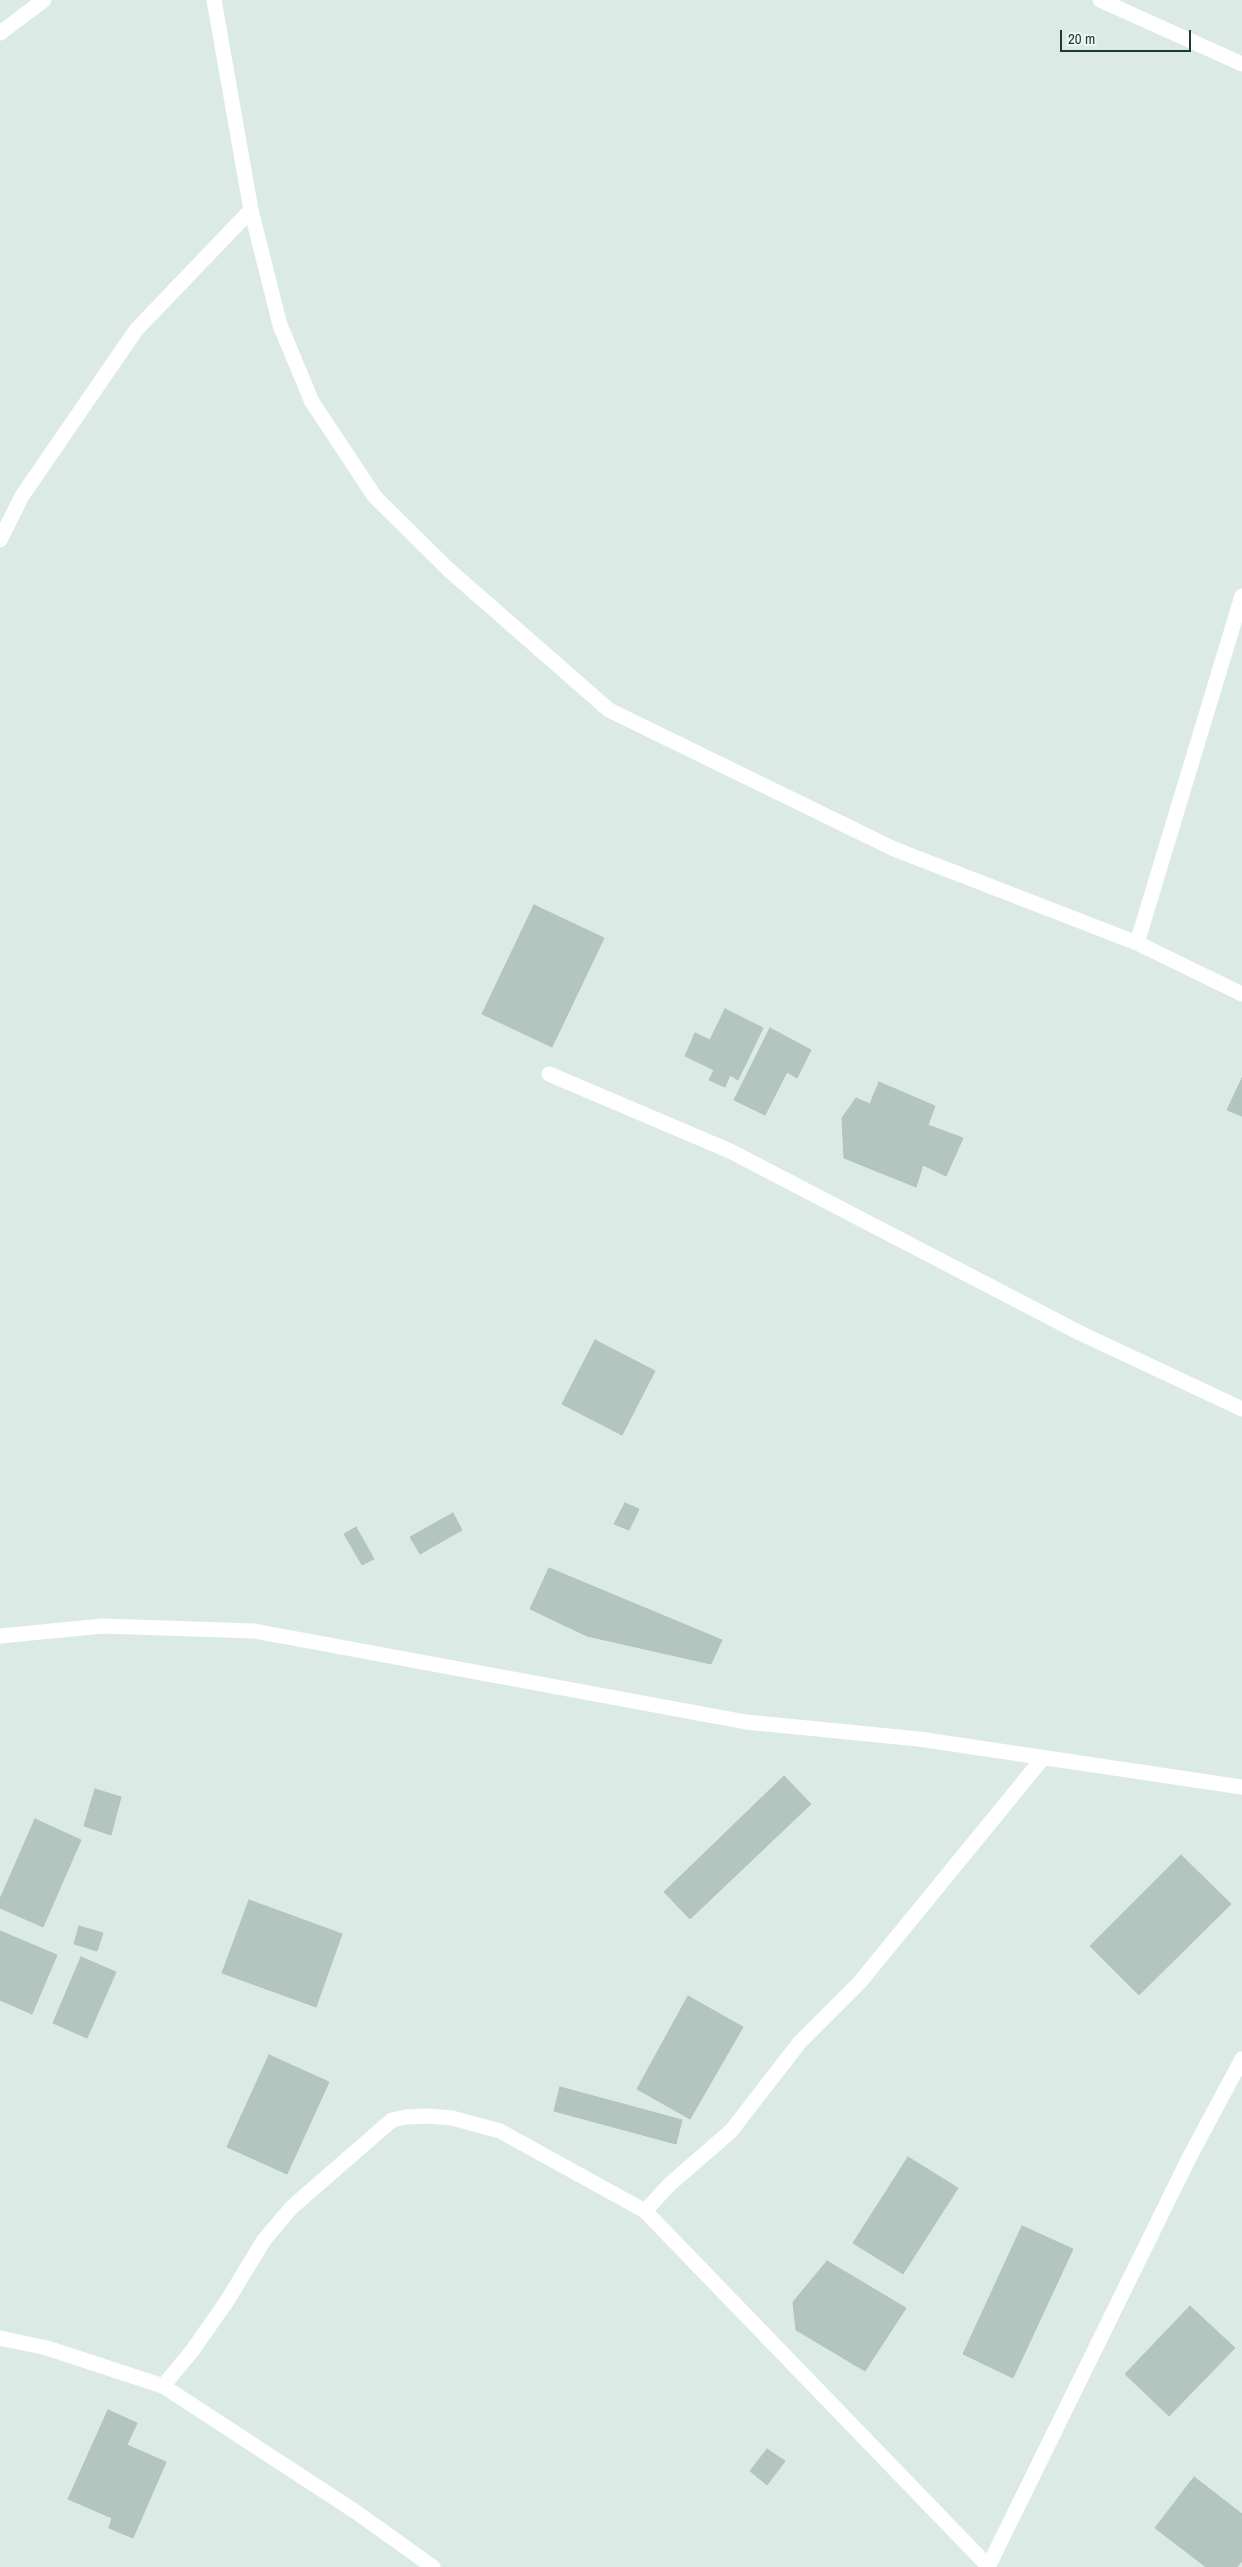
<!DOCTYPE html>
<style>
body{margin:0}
#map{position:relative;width:1242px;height:2567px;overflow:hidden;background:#dceae5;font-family:"Archivo Narrow",sans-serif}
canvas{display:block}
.scale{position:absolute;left:1060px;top:30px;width:131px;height:22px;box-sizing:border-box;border:2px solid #1d3a35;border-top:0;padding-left:6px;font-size:15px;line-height:18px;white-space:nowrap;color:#1d3a35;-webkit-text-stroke:4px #edf7f3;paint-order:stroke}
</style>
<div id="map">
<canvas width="1242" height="2567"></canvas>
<div class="scale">20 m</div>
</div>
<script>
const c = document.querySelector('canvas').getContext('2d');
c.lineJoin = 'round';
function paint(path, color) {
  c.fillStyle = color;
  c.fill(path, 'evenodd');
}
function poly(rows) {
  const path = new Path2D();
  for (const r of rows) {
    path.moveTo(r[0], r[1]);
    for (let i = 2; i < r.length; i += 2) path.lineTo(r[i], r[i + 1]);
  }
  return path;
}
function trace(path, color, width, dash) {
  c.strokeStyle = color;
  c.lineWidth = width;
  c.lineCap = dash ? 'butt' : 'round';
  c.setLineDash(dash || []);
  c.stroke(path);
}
const building = poly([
 [534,905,604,938,552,1047,482,1014,534,905],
 [725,1009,763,1028,738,1080,730,1075,725,1087,709,1080,714,1070,685,1056,695,1033,710,1040,725,1009],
 [770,1028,811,1050,797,1078,787,1072,765,1115,734,1100,770,1028],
 [1242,1078,1242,1116,1227,1110,1242,1078],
 [879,1082,935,1106,928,1125,963,1138,946,1176,923,1165,916,1187,844,1158,842,1118,856,1098,870,1104,879,1082],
 [595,1340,655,1371,622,1435,562,1404,595,1340],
 [625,1503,639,1509,629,1530,614,1524,625,1503],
 [453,1513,462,1530,420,1554,410,1537,453,1513],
 [356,1527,374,1559,362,1565,344,1534,356,1527],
 [549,1568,722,1640,711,1664,587,1636,530,1609,549,1568],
 [784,1776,811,1804,690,1919,664,1892,784,1776],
 [95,1789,121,1797,111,1835,84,1826,95,1789],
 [35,1819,81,1840,43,1927,0,1908,0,1899,35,1819],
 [1181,1855,1231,1904,1139,1995,1090,1946,1181,1855],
 [249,1900,342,1934,316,2007,222,1973,249,1900],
 [79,1926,103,1933,97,1951,74,1944,79,1926],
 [0,1931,57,1955,32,2014,0,2000,0,1931],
 [81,1957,116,1972,87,2038,53,2023,81,1957],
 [688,1996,743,2027,690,2119,637,2089,688,1996],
 [269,2055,329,2082,287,2174,227,2147,269,2055],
 [560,2087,682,2120,676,2144,554,2111,560,2087],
 [908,2157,958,2188,903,2274,853,2243,908,2157],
 [1022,2226,1073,2249,1013,2378,963,2354,1022,2226],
 [827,2261,906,2308,865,2371,796,2330,793,2302,827,2261],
 [1190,2306,1235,2348,1169,2416,1125,2374,1190,2306],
 [108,2410,137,2423,127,2445,166,2462,133,2538,109,2528,112,2518,68,2499,108,2410],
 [767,2449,785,2461,767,2485,750,2471,767,2449],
 [1194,2477,1242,2514,1242,2561,1237,2567,1206,2567,1155,2528,1194,2477]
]);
const minor = poly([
 [214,0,251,210,280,325,312,402,375,497,449,570,609,710,894,849,1137,943,1242,994],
 [1100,0,1242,64],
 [0,33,44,0],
 [0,540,22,496,136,330,251,210],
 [1137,943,1242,596],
 [549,1074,730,1151,1080,1333,1242,1409],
 [0,1636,103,1626,254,1631,746,1722,919,1739,1242,1787],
 [645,2211,989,2567],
 [0,2338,47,2348,163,2386,192,2351,227,2301,264,2240,292,2207,392,2120,406,2117,428,2116,452,2118,500,2131,645,2211,670,2184,731,2131,800,2042,860,1982,1043,1758],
 [163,2386,356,2512,433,2567],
 [988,2567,1189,2158,1242,2059]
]);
paint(building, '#b2c5be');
trace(building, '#afc4bd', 1);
trace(minor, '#fff', 15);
</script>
